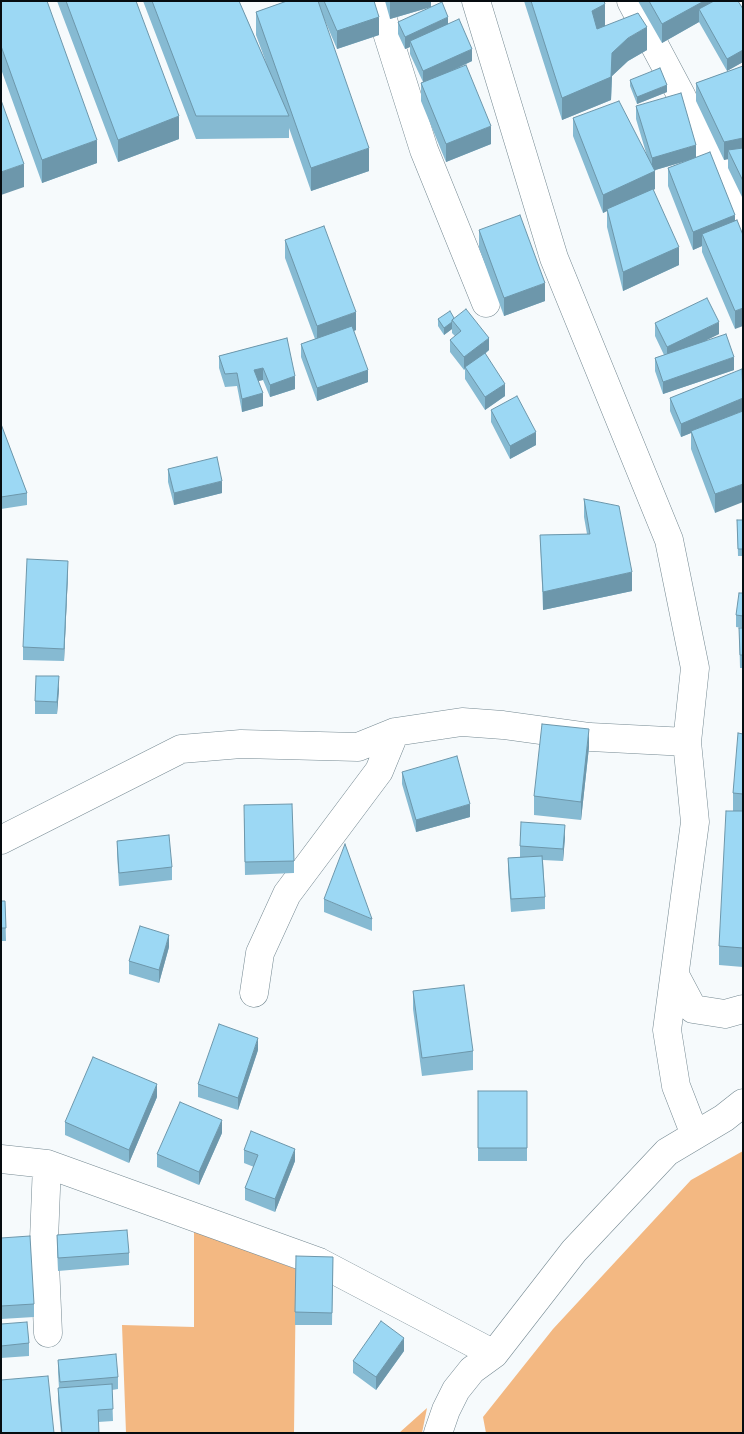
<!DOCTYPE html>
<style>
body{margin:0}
#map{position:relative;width:744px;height:1434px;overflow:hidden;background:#f6fafc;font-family:"IBM Plex Serif",serif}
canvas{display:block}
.frame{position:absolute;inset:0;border:2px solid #060c10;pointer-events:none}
</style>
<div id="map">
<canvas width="744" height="1434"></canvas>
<div class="frame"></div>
</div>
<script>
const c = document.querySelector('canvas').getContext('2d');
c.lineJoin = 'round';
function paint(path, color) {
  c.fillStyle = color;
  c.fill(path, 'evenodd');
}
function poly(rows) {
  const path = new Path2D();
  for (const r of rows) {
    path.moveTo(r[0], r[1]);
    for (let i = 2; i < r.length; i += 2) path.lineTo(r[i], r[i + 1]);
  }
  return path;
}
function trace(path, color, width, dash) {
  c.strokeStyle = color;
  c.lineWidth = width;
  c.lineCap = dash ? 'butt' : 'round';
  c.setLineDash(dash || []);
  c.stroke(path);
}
const green = poly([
 [743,1151,743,1433,486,1433,483,1417,553,1329,691,1180],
 [194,1231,296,1269,294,1433,126,1433,122,1325,194,1327],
 [427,1408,422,1433,399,1433]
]);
const minor = poly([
 [377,1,424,150,486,303],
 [476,1,554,258,669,540,695,668,687,742,695,822,667,1030,676,1086,695,1135],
 [631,1,681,95,743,223],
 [1,840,181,749,241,744,358,747,395,732,462,722,503,725,590,737,687,742],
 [675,975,693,1009,725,1014,743,1009],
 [254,993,260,953,287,894,379,771,395,732],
 [1,1159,47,1164,319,1262,494,1354],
 [47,1164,44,1240,48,1333],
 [438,1433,446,1410,456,1390,472,1370,494,1354,574,1251,667,1152,724,1118,743,1103]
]);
const wall = poly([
 [1,1,97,163,42,183,1,69],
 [57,1,136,1,179,139,118,162],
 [143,1,239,1,267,65,256,35,256,12,287,1,374,1,379,35,337,49,323,16,369,171,311,191,289,128,289,138,196,139],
 [385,1,431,1,431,7,390,19],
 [524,1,604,1,605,26,647,50,628,61,612,76,611,100,562,120],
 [638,1,738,1,743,9,743,62,727,71,699,22,662,43],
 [398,22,448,24,472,61,460,67,491,144,446,162,421,101,421,83,423,82,410,54,410,47,405,49,398,34],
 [743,66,743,199,728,168,728,159,724,160,696,101,696,83],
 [630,80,667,92,637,104,630,86],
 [636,106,696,157,735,221,737,220,735,329,702,252,702,246,693,250,668,186,668,168,690,160,655,170,655,189,653,190,679,265,623,291,607,227,607,211,603,213,573,136,573,118,647,156,636,119],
 [479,230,545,301,504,316,479,248],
 [285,240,356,330,354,331,368,382,317,401,301,357,301,344,315,339,285,258],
 [454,318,489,350,485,354,505,396,485,410,465,379,465,369,464,370,450,352,450,340,455,336,452,333,452,329,444,335,438,326,438,319],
 [655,323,719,334,706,340,734,370,663,394,655,371,655,358,664,355,655,336],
 [287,338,295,389,270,397,263,380,258,381,263,406,242,412,237,386,225,387,219,368,219,356],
 [743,370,715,513,691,449,691,433,681,437,670,411,670,398],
 [491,410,536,445,510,459,491,422],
 [1,424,27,493,27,505,1,509],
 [168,469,222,493,174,505,168,482],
 [584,499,632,591,543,610,540,535,587,534,584,517],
 [737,520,743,520,743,556,738,556],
 [68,573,64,661,23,660,23,647],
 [743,593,743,628,736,627,736,615],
 [739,628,743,628,743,668,740,668],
 [59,689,57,714,35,714,35,701],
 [743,734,743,967,719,965,719,946,733,811,733,793],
 [589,747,581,820,534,815,534,796],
 [402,772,470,817,416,832,402,784],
 [244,818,294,861,294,873,245,875],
 [565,837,563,861,543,860,545,897,545,909,511,912,508,871,508,858,520,857,520,846],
 [117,841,172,867,172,880,119,886,117,854],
 [324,899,372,919,372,931,324,912],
 [1,901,5,901,6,941,1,941],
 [169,947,159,983,129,974,129,961],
 [413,991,473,1051,473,1070,422,1076,413,1009],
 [258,1050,238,1110,198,1097,198,1084],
 [478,1091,527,1091,527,1161,478,1161],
 [157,1097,129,1163,65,1135,65,1122],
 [222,1133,199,1185,157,1167,157,1154],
 [244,1150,295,1161,275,1212,245,1200,245,1188,254,1167,244,1163],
 [57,1235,129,1253,129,1265,58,1271,57,1248],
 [1,1238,34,1304,34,1317,1,1319],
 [333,1257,332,1325,295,1325,295,1312],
 [1,1324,29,1343,29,1356,1,1358],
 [404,1351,376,1390,353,1373,353,1361],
 [58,1360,118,1377,118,1389,112,1390,113,1421,98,1422,99,1433,61,1433,58,1401,58,1388,59,1388,58,1372]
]);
const shadedWall = poly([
 [390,1,431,1,431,7,390,19],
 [704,1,733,1,699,9,699,22,662,43,662,24],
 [605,4,605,27,592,34,592,11],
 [379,17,379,35,337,49,337,31],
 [448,17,448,30,410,41,410,47,405,49,405,37],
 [647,27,647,50,628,61,612,76,611,100,562,120,562,98,628,38],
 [472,49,472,61,423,84,423,71],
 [743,50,743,62,727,71,727,59],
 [667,85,667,92,637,104,637,97],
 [179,116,179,139,118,162,118,140],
 [491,126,491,144,446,162,446,144],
 [743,138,743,156,728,150,728,159,724,160,724,142],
 [97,140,97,163,42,183,42,160],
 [696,145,696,158,652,171,652,158],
 [369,148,369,171,311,191,311,168],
 [24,164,24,187,1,195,1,172],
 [655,171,655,189,607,211,607,209,607,211,603,213,603,195],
 [735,215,735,233,702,234,702,246,693,250,693,232],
 [679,247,679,265,623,291,623,272],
 [545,283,545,301,504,316,504,298],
 [743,308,743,326,735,329,735,311],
 [356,312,356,330,317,345,317,326],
 [452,322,452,329,444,335,444,328],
 [719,322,719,334,667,360,667,347],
 [489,338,489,350,466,368,465,367,464,370,464,357],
 [734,357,734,370,663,394,663,382],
 [263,368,263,380,254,382,254,370],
 [368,370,368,382,317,401,317,388],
 [295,376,295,389,270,397,270,385],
 [505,384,505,396,485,410,485,397],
 [263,393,263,406,242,412,242,399],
 [743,398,743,411,691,431,691,433,681,437,681,424],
 [536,432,536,445,510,459,510,446],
 [222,481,222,493,174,505,174,493],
 [743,484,743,502,715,513,715,494],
 [68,561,68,573,64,661,64,649],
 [632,572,632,591,543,610,543,592],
 [59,676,59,689,57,714,57,702],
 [589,729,589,747,581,820,581,802],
 [470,804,470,817,416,832,416,820],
 [565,825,565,837,563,861,563,849],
 [169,935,169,947,159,983,159,970],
 [258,1038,258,1050,238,1110,238,1098],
 [157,1084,157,1097,129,1163,129,1150],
 [222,1120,222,1133,199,1185,199,1172],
 [295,1149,295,1161,275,1212,275,1199],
 [404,1338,404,1351,376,1390,376,1377]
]);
const building = poly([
 [1,1,47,1,97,140,42,160,1,46,1,1],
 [66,1,136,1,179,116,118,140,66,1],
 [152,1,239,1,289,116,196,116,152,1],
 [287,1,318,1,369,148,311,168,256,12,287,1],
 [324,1,374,1,379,17,337,31,324,1],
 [531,1,604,1,605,4,592,11,597,29,638,13,647,27,628,38,612,53,611,77,562,98,531,1],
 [649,1,704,1,662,24,649,1],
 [714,1,738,1,743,9,743,50,727,59,699,9,714,1],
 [442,2,448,17,405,37,398,22,442,2],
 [459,19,472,49,423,71,410,41,459,19],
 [466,65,491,126,446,144,421,83,466,65],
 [743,66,743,138,724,142,696,83,743,66],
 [660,68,667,85,637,97,630,80,660,68],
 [681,93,696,145,652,158,636,106,681,93],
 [1,100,24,164,1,172,1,100],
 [619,101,655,171,603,195,573,118,619,101],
 [743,148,743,181,728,150,743,148],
 [710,152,735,215,693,232,668,168,710,152],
 [653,189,679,247,623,272,607,209,653,189],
 [520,215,545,283,504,298,479,230,520,215],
 [737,220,743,235,743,308,735,311,702,234,737,220],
 [324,226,356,312,317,326,285,240,324,226],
 [707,298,719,322,667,347,655,323,707,298],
 [466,309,489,338,464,357,450,340,461,331,452,320,466,309],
 [450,311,454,318,452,320,452,322,444,328,438,319,450,311],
 [352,326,368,370,317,388,301,344,352,326],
 [726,334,734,357,663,382,655,358,726,334],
 [287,338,295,376,270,385,263,368,254,370,263,393,242,399,237,373,225,374,219,356,287,338],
 [485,353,505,384,485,397,465,367,485,353],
 [742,369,743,398,681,424,670,398,742,369],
 [517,396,536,432,510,446,491,410,517,396],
 [743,411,743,484,715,494,691,431,743,411],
 [1,424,27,493,1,497,1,424],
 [217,457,222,481,174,493,168,469,217,457],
 [584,499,619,506,632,572,543,592,540,535,590,534,584,499],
 [737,520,743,520,743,549,738,549,737,520],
 [27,559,68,561,64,649,23,647,27,559],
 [739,593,743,593,743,616,736,615,739,593],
 [739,628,743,628,743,655,740,655,739,628],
 [36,676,59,676,57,702,35,701,36,676],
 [542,724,589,729,581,802,534,796,542,724],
 [738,733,743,734,743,794,733,793,738,733],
 [457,756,470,804,416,820,402,772,457,756],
 [292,804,294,861,245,862,244,805,292,804],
 [726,811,743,811,743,948,719,946,726,811],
 [521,822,565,825,563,849,520,846,521,822],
 [169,835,172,867,119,873,117,841,169,835],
 [345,844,372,919,324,899,345,844],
 [542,856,545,897,511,899,508,858,542,856],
 [1,901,5,901,6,928,1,928,1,901],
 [140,926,169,935,159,970,129,961,140,926],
 [464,985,473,1051,422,1058,413,991,464,985],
 [219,1024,258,1038,238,1098,198,1084,219,1024],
 [93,1057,157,1084,129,1150,65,1122,93,1057],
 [478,1091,527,1091,527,1148,478,1148,478,1091],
 [180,1102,222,1120,199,1172,157,1154,180,1102],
 [251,1131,295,1149,275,1199,245,1188,258,1155,244,1150,251,1131],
 [127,1230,129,1253,58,1258,57,1235,127,1230],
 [30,1236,34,1304,1,1306,1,1238,30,1236],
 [296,1256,333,1257,332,1313,295,1312,296,1256],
 [381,1321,404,1338,376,1377,353,1361,381,1321],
 [27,1322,29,1343,1,1346,1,1324,27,1322],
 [116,1354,118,1377,60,1382,58,1360,116,1354],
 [48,1376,54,1433,1,1433,1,1380,48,1376],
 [112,1384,113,1409,98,1410,99,1433,62,1433,58,1388,112,1384]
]);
paint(green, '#f3b882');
trace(minor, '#758992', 29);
trace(minor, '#fff', 28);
paint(wall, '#86bad2');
paint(shadedWall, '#6d97ab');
paint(building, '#9cd8f4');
trace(building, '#6d97ab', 1);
</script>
